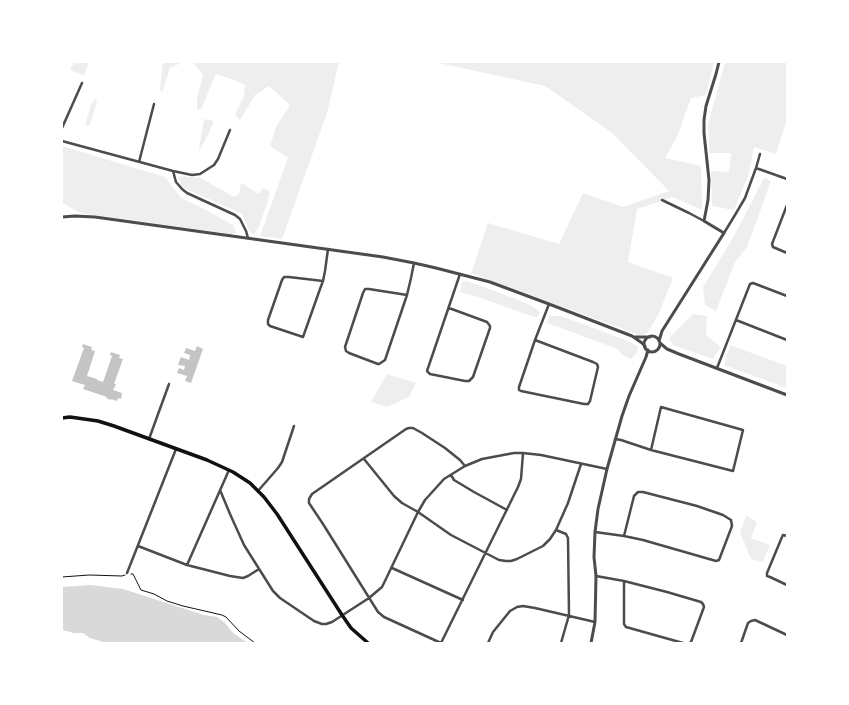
<!DOCTYPE html>
<style>
body{margin:0}
#map{position:relative;width:849px;height:705px;overflow:hidden;background:#fff;font-family:"PT Sans Narrow",sans-serif}
canvas{display:block}
.frame{position:absolute;inset:0;border:63px solid #fff;pointer-events:none}
</style>
<div id="map">
<canvas width="849" height="705"></canvas>
<div class="frame"></div>
</div>
<script>
const c = document.querySelector('canvas').getContext('2d');
c.lineJoin = 'round';
function paint(path, color) {
  c.fillStyle = color;
  c.fill(path, 'evenodd');
}
function poly(rows) {
  const path = new Path2D();
  for (const r of rows) {
    if (r.length === 3) {
      path.moveTo(r[0] + r[2], r[1]);
      path.arc(r[0], r[1], r[2], 0, 2 * Math.PI);
      continue;
    }
    path.moveTo(r[0], r[1]);
    for (let i = 2; i < r.length; i += 2) path.lineTo(r[i], r[i + 1]);
  }
  return path;
}
function trace(path, color, width, dash) {
  c.strokeStyle = color;
  c.lineWidth = width;
  c.lineCap = dash ? 'butt' : 'round';
  c.setLineDash(dash || []);
  c.stroke(path);
}
const green = poly([
 [74,62,89,62,84,75,70,70],
 [163,62,183,62,170,68,162,93,160,89],
 [192,62,339,62,327,113,282,239,260,236,288,158,270,146,276,127,290,105,269,86,255,95,240,120,235,115,244,95,245,85,234,80,216,74,201,109,197,110,197,98,203,75,198,68],
 [434,62,714,62,706,95,691,98,677,137,665,158,701,166,702,210,673,197,637,209,628,262,673,278,659,313,648,332,644,335,639,335,471,273,488,223,559,244,583,193,623,207,669,191,611,132,545,86],
 [725,62,787,62,787,119,776,154,754,147,749,174,734,210,712,206,711,171,729,172,731,153,709,153,708,125],
 [95,98,97,101,90,125,87,126,86,123,90,107],
 [204,119,214,121,208,135,199,151,200,143],
 [62,146,165,177,181,198,202,208,233,225,236,233,231,234,81,213,62,203],
 [178,176,201,178,234,197,239,194,241,183,259,194,263,188,270,191,268,201,259,226,254,235,249,231,242,214,182,187],
 [764,178,771,181,747,247,735,262,716,311,705,305,703,287,733,238],
 [467,281,508,296,532,306,540,312,537,318,478,297,460,292,462,282],
 [693,314,707,316,706,335,721,347,713,359,673,345,669,338],
 [549,316,561,316,628,341,638,346,637,353,631,359,622,355,618,349,547,323],
 [730,345,787,366,787,388,724,365],
 [387,374,416,383,409,397,387,407,371,402],
 [746,515,757,522,751,538,770,545,763,562,751,559,740,533]
]);
const water = poly([
 [90,585,123,589,204,615,217,617,225,623,233,633,248,643,106,643,90,638,83,633,74,633,62,630,62,587]
]);
const building = poly([
 [83,344,92,347,91,350,95,351,87,376,97,379,97,380,103,382,112,356,110,355,111,352,120,355,119,358,123,359,114,384,116,384,113,390,122,393,121,399,118,398,117,401,111,399,111,400,106,398,107,397,83,389,85,385,72,381,84,348,82,347],
 [197,346,203,349,191,383,185,381,187,376,177,373,179,368,184,370,185,366,178,365,181,357,189,360,190,355,184,353,186,348,195,351]
]);
const path = poly([
 [131,574,133,574,141,590,154,594,167,601,183,606,222,615,226,617,239,631,255,643],
 [62,577,89,575,122,576,125,575]
]);
const minor = poly([
 [62,128,82,83],
 [62,141,173,171,192,175,200,174,214,165,218,159,230,130],
 [139,162,154,104],
 [756,168,787,179],
 [173,171,176,182,182,189,187,193,235,215,240,219,246,231,248,238],
 [662,200,689,213,704,221],
 [787,205,772,244,773,247,787,253],
 [724,233,735,215,745,198,756,168,760,154],
 [323,281,289,277,284,277,282,280,268,320,268,324,270,326,303,337,320,289,323,281,325,271,328,249],
 [407,295,369,289,365,289,363,293,345,347,346,351,349,353,378,364,379,364,385,360,407,295,411,278,414,263],
 [449,308,487,322,490,326,490,328,473,377,469,381,465,381,430,374,427,371,460,274],
 [736,320,787,340],
 [535,340,593,362,597,364,598,367,590,401,588,404,584,404,521,391,519,390,519,387,535,340,549,304],
 [717,368,750,284,753,283,787,296],
 [149,439,169,384],
 [615,439,621,440,651,450,733,471,743,430,661,407,651,450],
 [364,459,394,496,402,503,418,512,451,535,499,560,506,561,511,561,517,559,543,546,550,539,556,530,568,503,581,464],
 [465,466,460,460,445,448,422,433,413,428,409,428,406,429,312,494,309,499,309,503,323,524,378,612,384,617,441,643,518,487,521,479,523,453],
 [451,475,454,480,474,492,507,510],
 [220,490,230,514,244,545,273,591,280,598,314,621,322,624,326,624,332,622,369,598,382,587,384,583,418,512,425,500,444,479,465,466,482,459,514,453,523,453,541,455,607,469],
 [258,491,278,468,282,462,294,426],
 [556,530,566,534,568,538,569,615,561,643],
 [595,532,624,536,643,540,716,561,719,560,732,526,731,520,723,515,697,506,643,492,638,492,634,496,624,536],
 [787,536,783,535,782,537,767,573,767,576,770,577,787,585],
 [138,546,187,565,230,576,243,578,248,576,259,569],
 [187,565,229,470],
 [392,568,463,600],
 [127,573,176,449],
 [596,576,624,581,667,592,701,602,703,604,704,607,691,642,690,643],
 [624,581,624,624,626,627,683,643],
 [488,643,493,632,510,611,517,607,523,606,535,608,595,622],
 [741,643,748,623,751,621,755,620,787,635]
]);
const tertiary = poly([
 [62,217,75,216,95,217,383,257,414,263,436,268,490,282,549,304,632,336,642,343,645,346],
 [652,344,8],
 [635,337,650,337],
 [659,341,662,331,724,233,704,221,708,200,709,180,704,133,704,120,706,106,716,74,719,62],
 [660,343,667,349,679,354,787,395],
 [591,643,595,622,596,576,594,557,595,532,598,509,607,469,622,416,629,396,646,357,648,350]
]);
const secondary = poly([
 [62,418,70,417,98,421,114,426,207,460,233,472,250,483,264,497,277,514,342,615,351,628,368,643]
]);
paint(green, '#eee');
paint(water, '#d9d9d9');
paint(building, '#c4c4c4');
trace(path, '#111', 1);
trace(minor, '#4c4c4c', 2.5);
trace(tertiary, '#4c4c4c', 3);
trace(secondary, '#111', 3.5);
</script>
